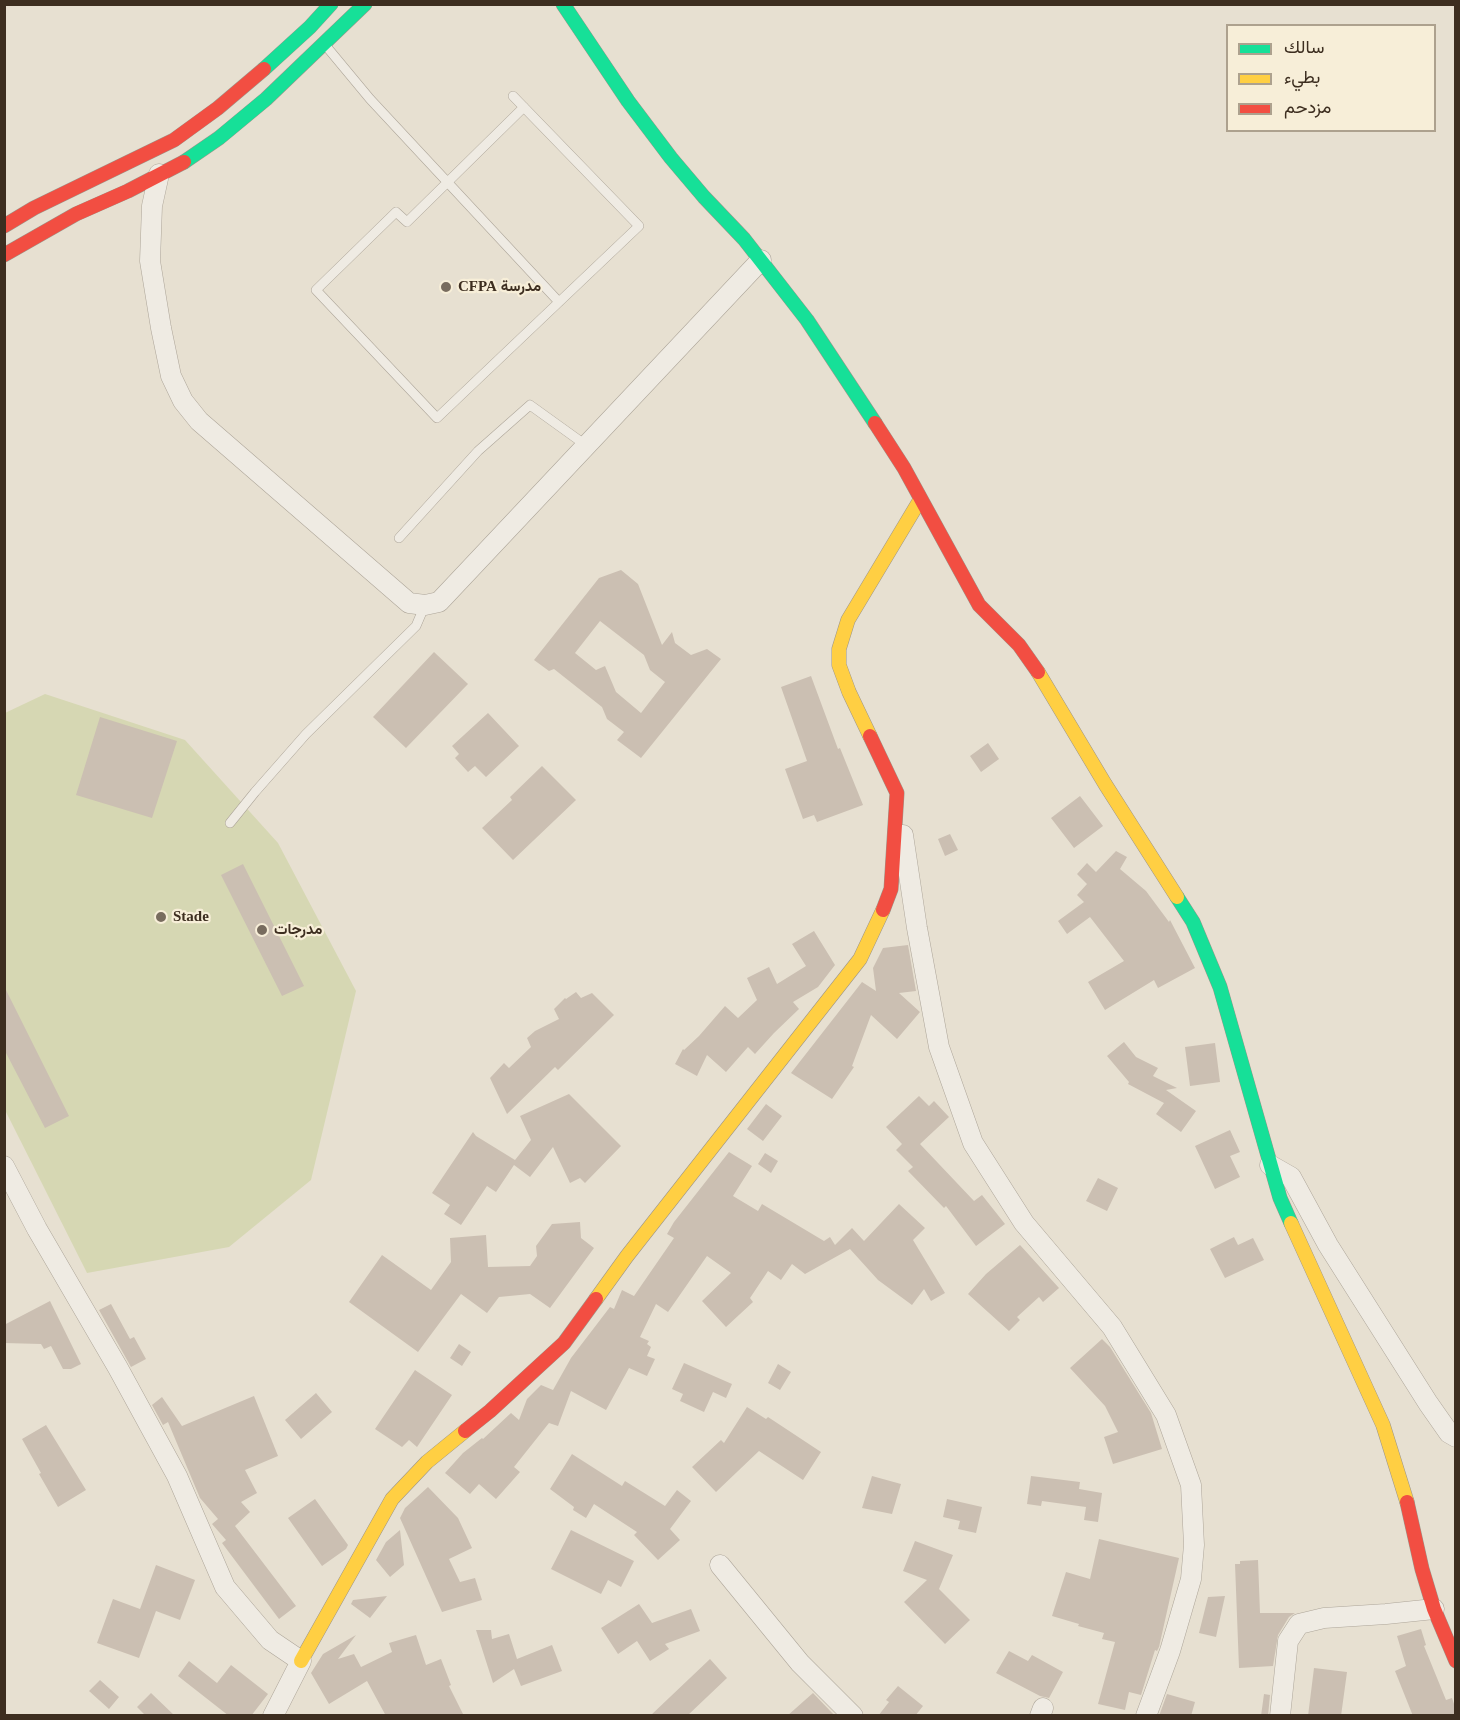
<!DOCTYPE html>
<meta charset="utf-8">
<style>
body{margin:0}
#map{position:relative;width:1460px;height:1720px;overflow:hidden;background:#e7e0d1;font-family:"Times New Roman",Vazirmatn,serif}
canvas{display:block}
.frame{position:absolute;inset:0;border:6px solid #3d2e20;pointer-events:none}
.legend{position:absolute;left:1226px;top:24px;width:210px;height:108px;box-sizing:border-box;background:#f7eed8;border:2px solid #ada18e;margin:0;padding:8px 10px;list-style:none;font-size:18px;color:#3d2e20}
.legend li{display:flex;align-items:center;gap:12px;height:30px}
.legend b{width:30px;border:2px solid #ada18e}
</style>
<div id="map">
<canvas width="1460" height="1720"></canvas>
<div class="frame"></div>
<ul class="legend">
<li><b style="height:8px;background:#16e098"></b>سالك</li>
<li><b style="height:8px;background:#ffcf43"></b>بطيء</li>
<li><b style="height:8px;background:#f24e42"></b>مزدحم</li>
</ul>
</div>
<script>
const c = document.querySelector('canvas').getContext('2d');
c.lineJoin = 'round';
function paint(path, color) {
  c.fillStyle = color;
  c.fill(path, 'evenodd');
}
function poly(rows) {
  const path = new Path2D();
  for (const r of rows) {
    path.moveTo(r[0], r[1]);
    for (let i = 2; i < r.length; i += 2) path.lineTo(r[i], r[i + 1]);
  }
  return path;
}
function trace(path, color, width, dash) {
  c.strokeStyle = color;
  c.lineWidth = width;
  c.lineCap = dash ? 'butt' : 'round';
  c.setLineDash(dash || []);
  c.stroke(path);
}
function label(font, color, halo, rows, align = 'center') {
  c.font = font + ' "Times New Roman",Vazirmatn,serif';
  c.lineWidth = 4.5;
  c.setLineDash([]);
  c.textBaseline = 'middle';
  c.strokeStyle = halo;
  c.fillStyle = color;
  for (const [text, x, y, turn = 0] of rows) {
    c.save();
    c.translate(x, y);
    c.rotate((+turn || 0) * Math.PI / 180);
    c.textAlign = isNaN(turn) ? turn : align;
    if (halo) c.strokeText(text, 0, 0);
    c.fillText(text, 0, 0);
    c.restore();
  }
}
const green = poly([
 [45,694,185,740,278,843,356,991,311,1180,229,1247,87,1273,5,1110,5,713]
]);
const building = poly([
 [621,570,638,584,662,645,672,632,675,643,691,655,707,649,721,659,641,758,617,740,624,732,607,719,602,707,554,669,549,671,534,660,599,578],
 [600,621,644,655,650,670,665,682,641,713,616,692,605,666,596,670,575,653],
 [434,652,468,684,406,748,373,717],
 [811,676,838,749,840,748,863,805,817,822,814,815,803,819,785,769,807,761,781,687],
 [488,713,519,746,486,777,475,766,468,772,455,758,459,754,452,746],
 [100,717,177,741,152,818,76,795],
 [988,743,999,759,981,772,970,756],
 [542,766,576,800,513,860,482,828,512,800,510,797],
 [1080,796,1103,826,1074,848,1051,818],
 [950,834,958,850,945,856,938,839],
 [1116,851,1127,857,1120,869,1146,891,1169,922,1170,920,1195,968,1158,988,1154,980,1105,1010,1088,982,1124,961,1090,917,1067,934,1058,921,1084,902,1077,895,1087,884,1077,874,1087,863,1096,872],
 [243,864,304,986,282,996,221,875],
 [814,931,835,965,818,987,793,1002,799,1009,774,1033,755,1054,748,1047,726,1072,707,1055,697,1076,675,1064,683,1049,684,1050,699,1036,725,1006,738,1018,757,1000,747,978,769,967,777,984,806,966,792,944],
 [908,945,916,991,899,993,920,1012,897,1039,871,1015,852,1066,854,1067,832,1099,791,1073,862,982,876,991,873,968,883,948],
 [4,986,69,1116,45,1128,4,1049],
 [576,992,581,998,592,993,614,1015,558,1070,555,1067,507,1114,490,1078,504,1063,509,1068,531,1047,527,1038,535,1031,559,1019,554,1009,565,998,566,999],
 [1124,1042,1136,1057,1158,1068,1153,1076,1177,1088,1166,1090,1196,1111,1181,1132,1156,1114,1164,1103,1128,1084,1129,1082,1107,1056],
 [1215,1043,1220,1082,1190,1086,1185,1047],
 [569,1094,621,1146,585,1183,580,1178,570,1183,553,1147,530,1177,514,1165,496,1192,487,1186,461,1225,444,1214,450,1205,432,1193,473,1132,476,1136,515,1160,531,1140,520,1116],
 [919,1096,929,1106,934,1101,949,1117,920,1144,974,1201,982,1195,1005,1224,976,1246,946,1206,944,1208,908,1171,913,1167,896,1150,902,1144,886,1127],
 [766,1104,782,1116,763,1141,747,1129],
 [1230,1130,1240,1152,1230,1156,1240,1177,1215,1189,1195,1146],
 [729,1152,752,1166,733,1196,758,1211,762,1204,824,1241,830,1237,835,1245,852,1228,864,1241,899,1204,925,1228,913,1240,945,1293,931,1301,924,1289,912,1305,878,1280,850,1249,805,1274,792,1264,781,1280,768,1271,750,1298,753,1302,726,1327,702,1301,731,1273,707,1256,668,1312,656,1304,640,1337,649,1341,647,1344,651,1347,647,1356,655,1359,647,1376,629,1368,606,1410,571,1391,558,1426,549,1423,514,1467,520,1472,496,1499,479,1484,470,1494,445,1473,463,1453,482,1438,483,1439,511,1413,519,1420,527,1399,541,1385,553,1390,571,1358,610,1307,614,1309,622,1290,634,1296,674,1238,667,1234,674,1222],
 [765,1153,778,1161,771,1173,758,1164],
 [1098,1178,1118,1188,1107,1211,1086,1201],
 [580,1222,581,1238,594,1248,550,1308,530,1294,499,1297,487,1313,461,1294,418,1352,349,1302,382,1255,431,1290,451,1262,450,1238,486,1235,488,1267,530,1266,537,1256,536,1246,552,1224],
 [1234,1237,1238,1245,1253,1238,1264,1260,1225,1278,1210,1249],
 [1020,1245,1059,1288,1043,1302,1039,1297,1017,1317,1020,1320,1009,1331,968,1294,986,1274],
 [50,1301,81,1364,71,1369,63,1369,51,1346,44,1349,41,1344,4,1343,4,1325],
 [111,1304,130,1339,134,1337,146,1359,131,1367,99,1310],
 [1102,1339,1110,1347,1151,1413,1162,1449,1113,1464,1104,1437,1118,1432,1105,1406,1070,1368],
 [459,1344,471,1352,462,1366,450,1358],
 [684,1363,732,1384,726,1398,713,1392,704,1412,680,1401,683,1394,672,1389],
 [778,1364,791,1372,780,1390,768,1383],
 [415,1370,452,1395,417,1447,409,1440,402,1447,375,1429],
 [316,1393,332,1412,301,1439,285,1420],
 [254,1396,278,1456,245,1470,257,1493,241,1502,250,1512,235,1526,296,1606,279,1619,222,1543,226,1540,212,1524,218,1519,200,1498,168,1422,163,1425,152,1405,162,1397,182,1426],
 [747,1407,766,1419,768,1417,821,1452,803,1480,759,1451,716,1492,692,1467,721,1440,724,1443],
 [46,1425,86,1490,58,1507,39,1474,41,1473,22,1439],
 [572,1454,622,1486,625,1481,665,1506,677,1490,691,1501,670,1529,680,1540,658,1560,634,1535,637,1532,594,1504,586,1518,573,1510,574,1507,550,1489],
 [872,1476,901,1484,892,1514,862,1508],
 [1031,1476,1080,1482,1079,1489,1102,1493,1098,1522,1084,1520,1086,1507,1042,1501,1041,1506,1027,1504],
 [428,1487,458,1518,472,1548,449,1559,460,1582,475,1578,482,1600,442,1612,400,1518,405,1508],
 [315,1499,348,1545,346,1549,322,1566,288,1518],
 [947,1499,982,1507,976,1533,958,1529,960,1521,943,1517],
 [400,1530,404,1565,390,1577,376,1560,386,1542],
 [571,1530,634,1561,621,1587,608,1580,601,1594,551,1569],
 [1099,1539,1179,1558,1159,1647,1157,1651,1155,1650,1141,1695,1129,1692,1125,1710,1098,1704,1115,1642,1102,1639,1104,1633,1078,1626,1079,1624,1052,1616,1066,1572,1090,1579],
 [915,1541,953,1555,939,1589,970,1620,945,1644,904,1602,927,1580,903,1571],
 [1258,1560,1260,1613,1295,1613,1289,1617,1278,1635,1273,1666,1239,1668,1235,1564,1240,1564,1240,1561],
 [156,1565,195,1580,180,1620,156,1611,139,1658,97,1643,113,1599,140,1609],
 [387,1596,370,1618,351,1604,353,1600],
 [1225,1596,1216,1637,1199,1633,1208,1597],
 [639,1604,652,1623,691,1609,700,1631,665,1644,669,1649,650,1661,637,1641,618,1654,601,1628],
 [1421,1629,1426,1645,1424,1646,1446,1700,1452,1698,1455,1707,1455,1716,1413,1716,1395,1671,1406,1666,1397,1636],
 [476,1630,491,1630,492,1639,509,1634,517,1659,552,1645,562,1671,521,1686,514,1669,493,1683],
 [356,1635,338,1659,354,1654,361,1667,392,1652,389,1643,416,1635,426,1665,441,1659,451,1685,449,1686,464,1716,386,1716,367,1681,329,1704,311,1673,323,1654],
 [1009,1651,1028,1661,1032,1655,1063,1672,1049,1698,1040,1696,996,1673],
 [710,1659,727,1678,687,1716,650,1716],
 [189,1661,217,1683,231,1665,268,1694,251,1716,229,1716,178,1676],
 [1314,1668,1347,1672,1341,1716,1308,1716],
 [100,1680,119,1697,109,1709,89,1691],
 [898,1686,923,1706,915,1716,878,1716,889,1702,886,1700],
 [151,1693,175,1716,146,1716,137,1707],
 [813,1693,835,1716,787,1716],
 [1167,1694,1195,1702,1191,1716,1159,1716],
 [1264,1694,1270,1695,1268,1716,1261,1716]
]);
const lane = poly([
 [326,46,370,99,559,302],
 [513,96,639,226,437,418,316,290,396,212,407,222,524,107],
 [399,538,478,451,530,405,587,446],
 [230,823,255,792,306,734,416,626,425,605]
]);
const street = poly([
 [159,174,152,206,150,261,161,328,171,376,183,401,199,421,409,603,425,605,439,602,761,260],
 [903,835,917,928,939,1047,973,1143,1024,1223,1112,1327,1166,1415,1191,1485,1194,1545,1191,1579,1170,1651,1146,1716],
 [1270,1165,1291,1177,1328,1245,1428,1403,1449,1433,1456,1437],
 [4,1166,37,1229,118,1368,177,1476,225,1587,270,1640,301,1661,273,1716],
 [720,1565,800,1663,853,1716],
 [1040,1716,1043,1708],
 [1280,1716,1288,1641,1299,1624,1324,1618,1386,1614,1434,1609]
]);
const fast = poly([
 [563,4,628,101,671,158,704,197,744,239,807,320,875,423],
 [264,69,310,27,331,4],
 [184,162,219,138,266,99,365,4],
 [1177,897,1193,922,1220,987,1280,1198,1291,1223]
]);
const slow = poly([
 [1038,672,1105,784,1177,897],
 [870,736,849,692,839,665,839,649,848,620,920,500],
 [1291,1223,1383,1425,1407,1502],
 [596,1299,627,1256,860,959,883,910],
 [301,1661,392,1499,427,1462,465,1431]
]);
const jam = poly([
 [4,226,34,208,174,140,218,108,264,69],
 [4,255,76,214,128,191,184,162],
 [875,423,904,468,979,605,1019,645,1038,672],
 [870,736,897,793,891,889,883,910],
 [465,1431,490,1411,564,1343,596,1299],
 [1407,1502,1422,1569,1434,1609,1456,1661]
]);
const markers = [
 [446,287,6,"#786c5e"],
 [161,917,6,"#786c5e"],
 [262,930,6,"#786c5e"]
];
const poiNames = [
 ["CFPA مدرسة",458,287],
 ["Stade",173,917],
 ["مدرجات",274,930]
];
paint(green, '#d6d7b3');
paint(building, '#cbbfb2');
trace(lane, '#ada599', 10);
trace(street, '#ada599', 21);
trace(fast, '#9c958a', 15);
trace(slow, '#9c958a', 15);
trace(jam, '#9c958a', 15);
trace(lane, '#efebe3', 9);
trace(street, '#efebe3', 20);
trace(fast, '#16e098', 14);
trace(slow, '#ffcf43', 14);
trace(jam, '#f24e42', 14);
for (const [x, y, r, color] of markers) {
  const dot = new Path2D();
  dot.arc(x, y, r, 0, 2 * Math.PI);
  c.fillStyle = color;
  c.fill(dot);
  trace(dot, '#f7eed8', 2);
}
label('bold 15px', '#3d2e20', '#f7eed8', poiNames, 'left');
</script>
